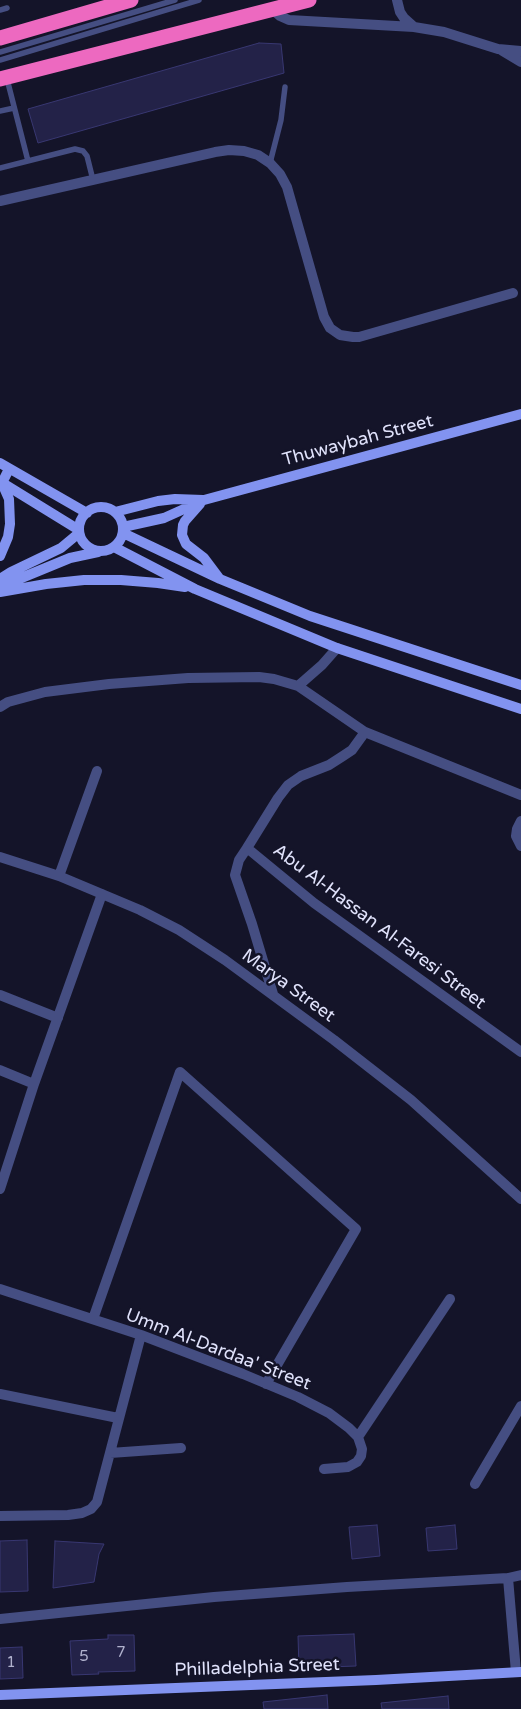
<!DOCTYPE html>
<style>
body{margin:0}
canvas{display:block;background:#141429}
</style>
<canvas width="521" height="1709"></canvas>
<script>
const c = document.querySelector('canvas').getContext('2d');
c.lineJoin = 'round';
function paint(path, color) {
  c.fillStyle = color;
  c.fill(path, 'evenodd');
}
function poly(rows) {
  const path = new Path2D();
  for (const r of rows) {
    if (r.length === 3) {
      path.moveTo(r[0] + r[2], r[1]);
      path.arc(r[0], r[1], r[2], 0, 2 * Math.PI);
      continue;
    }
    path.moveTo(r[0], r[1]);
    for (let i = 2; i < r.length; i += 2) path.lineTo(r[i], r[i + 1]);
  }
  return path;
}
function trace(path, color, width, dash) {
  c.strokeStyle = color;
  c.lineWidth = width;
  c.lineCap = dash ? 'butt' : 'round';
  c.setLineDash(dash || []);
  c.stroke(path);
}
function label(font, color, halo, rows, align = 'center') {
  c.font = font + ' "Varela Round",sans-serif';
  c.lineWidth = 5;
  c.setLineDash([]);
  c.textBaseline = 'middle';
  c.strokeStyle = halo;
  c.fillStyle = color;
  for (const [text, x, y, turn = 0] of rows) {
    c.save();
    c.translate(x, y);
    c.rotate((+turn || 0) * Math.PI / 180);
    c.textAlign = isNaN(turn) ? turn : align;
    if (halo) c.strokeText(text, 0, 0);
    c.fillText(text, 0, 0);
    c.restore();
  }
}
const building = poly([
 [259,43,281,44,284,73,38,143,28,109,259,43],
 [377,1525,380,1556,352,1559,349,1527,377,1525],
 [455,1525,457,1549,428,1551,426,1528,455,1525],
 [27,1540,28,1591,0,1592,0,1541,27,1540],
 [55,1541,104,1544,99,1554,94,1582,53,1588,55,1541],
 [354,1634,356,1666,299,1668,298,1636,354,1634],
 [108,1635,134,1635,135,1671,98,1672,99,1674,72,1675,70,1641,108,1639,108,1635],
 [22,1647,23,1678,0,1679,0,1648,22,1647],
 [327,1695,328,1709,264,1709,263,1702,327,1695],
 [448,1696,449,1709,382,1709,381,1703,448,1696]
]);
const lane = poly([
 [0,10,7,8],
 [0,52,175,0],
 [0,60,199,0],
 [7,79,28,161],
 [0,111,14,108],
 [270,163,281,120,285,87],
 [0,168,75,149,83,151,87,156,93,180]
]);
const street = poly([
 [397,0,400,12,404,18,414,27],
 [272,9,280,16,289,20,414,27,444,32,498,49,521,51],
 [501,50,521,62],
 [0,201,215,152,229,150,244,151,258,155,270,163,280,174,287,187,324,317,330,328,340,335,353,337,359,337,513,293],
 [337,648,322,665,298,686,365,732,352,750,343,756,329,765,301,776,288,785,278,798,247,848,314,903,521,1052],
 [0,707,8,702,45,692,109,684,188,678,259,677,274,679,298,686],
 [365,732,521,795],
 [521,821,517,829,516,836,521,846],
 [247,848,239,860,235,875,252,924,273,994],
 [0,857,59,876,140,910,179,930,225,960,334,1040,411,1100,521,1199],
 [59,876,97,771],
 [0,995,58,1018],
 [0,1070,34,1084],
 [0,1189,34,1084,102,894],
 [0,1289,141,1335,243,1374,298,1397,329,1413,349,1428,358,1437,362,1449,361,1456,357,1462,348,1467,324,1469],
 [93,1319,180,1072,356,1229,266,1384],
 [0,1394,118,1418],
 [358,1437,450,1299],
 [110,1453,181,1448],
 [475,1484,521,1406],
 [0,1516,68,1515,82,1513,91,1509,97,1502,141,1335],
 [508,1578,516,1672],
 [0,1619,214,1597,347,1587,508,1578,521,1575]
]);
const secondary = poly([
 [0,463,87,513],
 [1,482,79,530],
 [200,504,185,521,183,525,182,535,186,544,204,558,219,578],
 [101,529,22],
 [115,512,158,501,175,499,203,500],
 [123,527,164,518,204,500,521,414],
 [123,533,220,579,310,616,521,685],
 [114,547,195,589,337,648,521,709],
 [0,556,8,537,10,524,9,499,2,483,9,469],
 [0,579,11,572,61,548,79,533],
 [0,585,14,581,70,558,98,552],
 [0,592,46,584,84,580,121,580,158,583,185,587],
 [0,1695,376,1680,521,1672]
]);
const highway = poly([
 [0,38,131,0],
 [0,79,309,0]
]);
const numberNames = [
 ["7",121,1653],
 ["5",84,1657],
 ["1",11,1663]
];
const streetNames = [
 ["Thuwaybah Street",358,441,-15],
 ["Abu Al-Hassan Al-Faresi Street",379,927,37],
 ["Marya Street",288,986,36],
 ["Umm Al-Dardaa' Street",218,1350,21],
 ["Philladelphia Street",257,1668,-2]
];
paint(building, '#232248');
trace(building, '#383771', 1);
trace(lane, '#454e82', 5.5);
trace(street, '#454e82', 10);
trace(secondary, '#8293f0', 10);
trace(highway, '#ed69c0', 15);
label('15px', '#b1b2ce', null, numberNames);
label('18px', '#e0e2fb', '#141429', streetNames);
</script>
